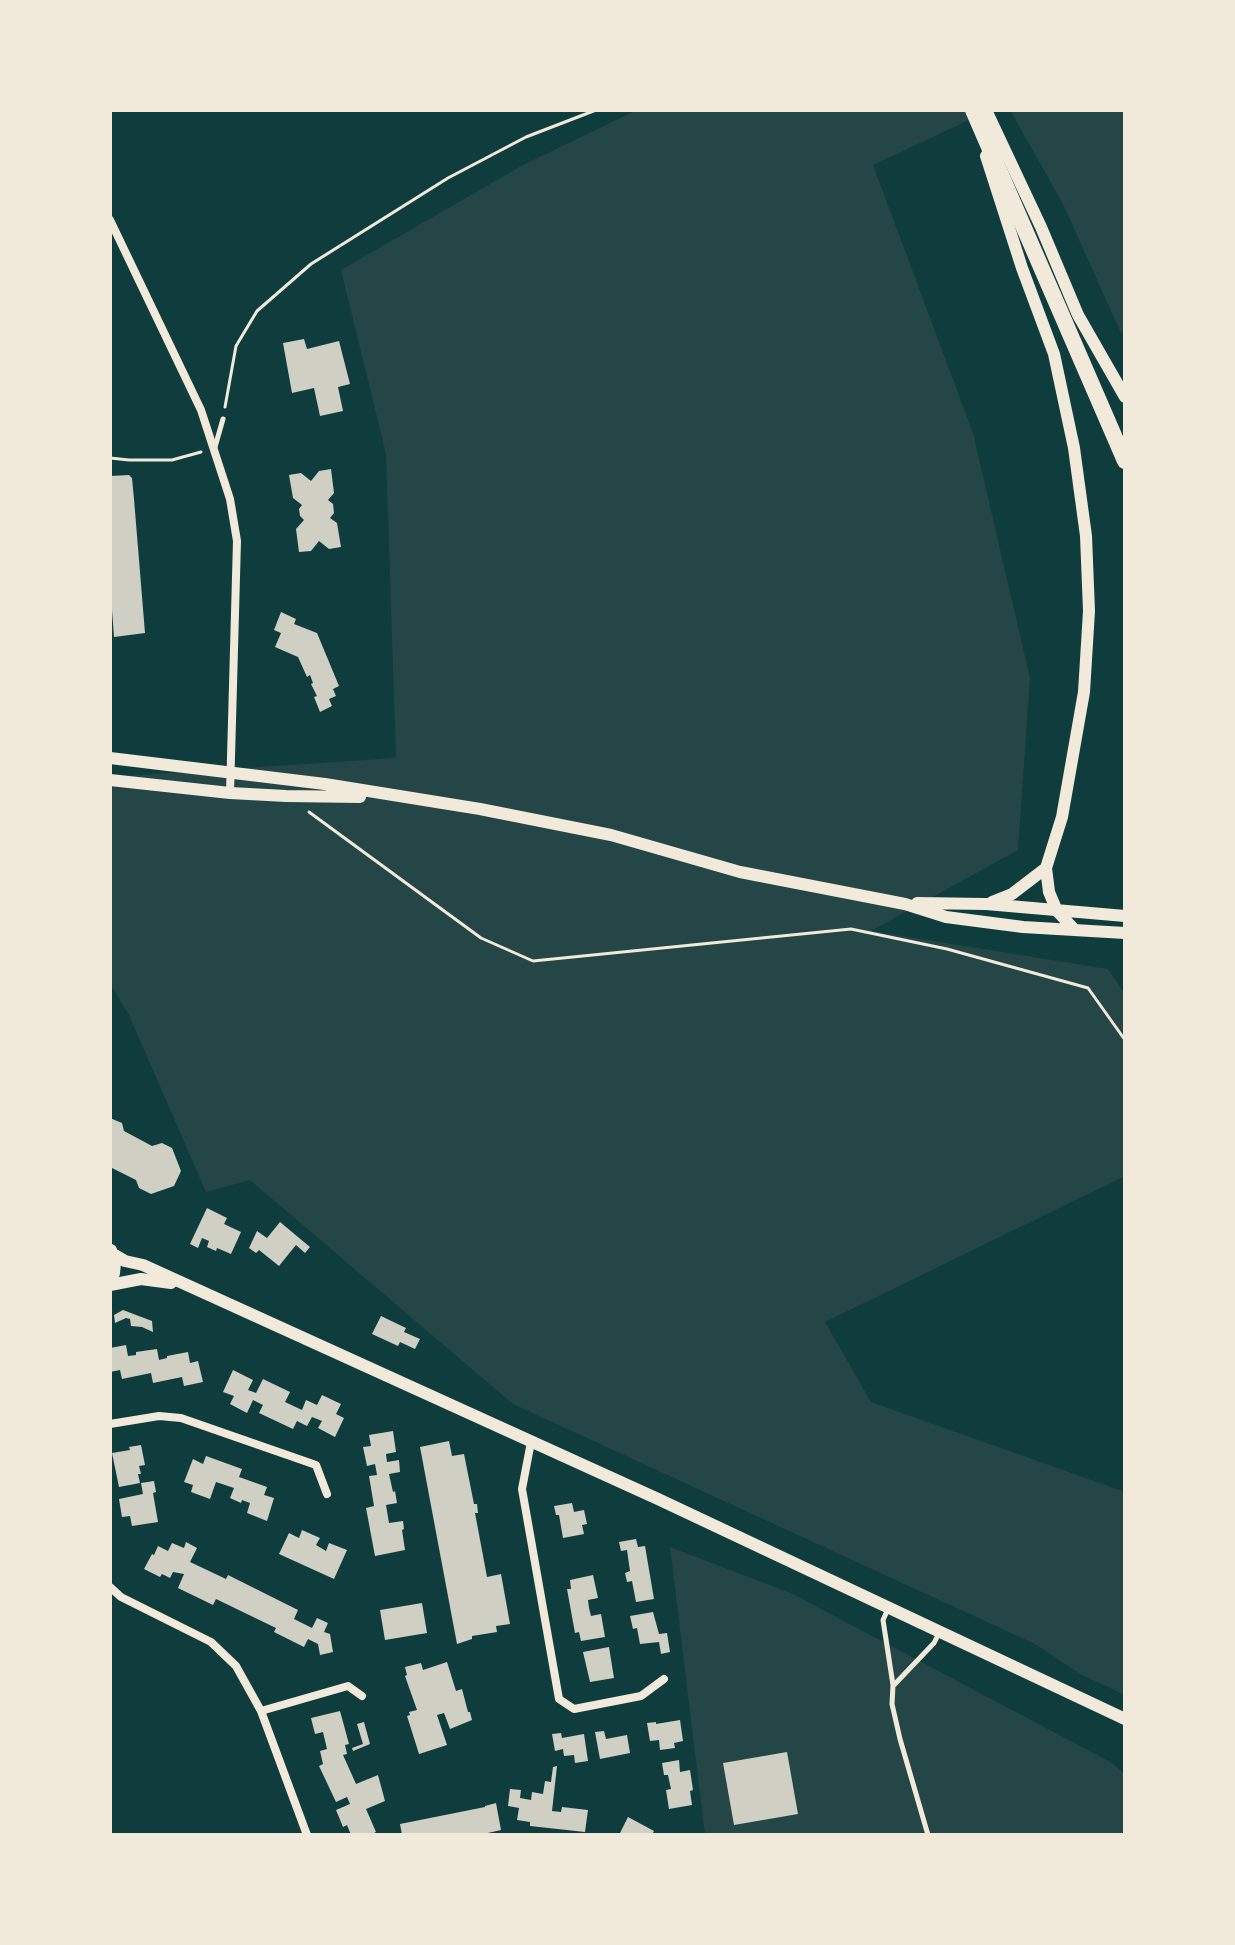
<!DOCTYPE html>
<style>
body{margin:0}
#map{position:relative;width:1235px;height:1945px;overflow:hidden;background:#0f3d3e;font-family:Commissioner,sans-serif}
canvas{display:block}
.frame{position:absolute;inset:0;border:112px solid #f1e9da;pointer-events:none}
</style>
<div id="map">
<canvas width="1235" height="1945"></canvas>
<div class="frame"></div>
</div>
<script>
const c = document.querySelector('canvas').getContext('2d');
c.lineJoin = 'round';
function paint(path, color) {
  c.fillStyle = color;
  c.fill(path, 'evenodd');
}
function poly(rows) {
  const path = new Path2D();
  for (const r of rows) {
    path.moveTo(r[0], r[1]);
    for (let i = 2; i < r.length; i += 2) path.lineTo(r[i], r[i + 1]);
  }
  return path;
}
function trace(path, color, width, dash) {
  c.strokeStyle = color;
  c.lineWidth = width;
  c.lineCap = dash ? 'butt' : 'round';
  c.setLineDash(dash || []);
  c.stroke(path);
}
const green = poly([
 [637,110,990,110,873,165,973,433,1030,678,1018,850,871,931,1108,969,1125,994,1125,1176,825,1322,871,1402,1125,1492,1125,1695,1082,1675,1035,1644,513,1404,250,1180,206,1192,129,1015,110,984,110,777,396,758,386,454,341,270,523,165],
 [1010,110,1125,110,1125,332,1121,333,1063,204],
 [670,1547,793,1594,1114,1764,1125,1775,1125,1835,705,1835]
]);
const building = poly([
 [304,339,307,349,339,341,350,384,338,387,343,411,320,416,314,388,292,393,283,343],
 [331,469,334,493,328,500,333,504,334,513,330,518,337,523,341,547,329,549,319,541,311,551,299,552,296,529,304,520,300,516,299,509,302,505,293,498,289,475,301,473,311,481,319,471],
 [129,475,132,478,134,499,145,633,114,637,110,583,110,476],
 [281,612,296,619,294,624,317,633,339,686,333,689,336,696,329,699,332,706,320,712,314,697,317,696,311,684,313,683,310,675,307,677,298,657,275,647,281,633,274,630],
 [110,1118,122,1123,124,1131,152,1146,162,1143,172,1148,181,1171,174,1186,151,1194,139,1188,136,1180,110,1167],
 [207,1208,227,1218,224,1224,241,1232,231,1254,217,1248,216,1251,207,1247,209,1241,202,1238,198,1248,190,1244],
 [280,1222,310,1247,305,1253,296,1245,279,1266,259,1250,256,1253,249,1248,257,1231,267,1238],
 [123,1310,152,1321,153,1332,142,1327,131,1326,130,1319,126,1318,115,1323,114,1315],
 [381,1316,406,1328,404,1332,420,1339,415,1349,400,1342,398,1346,372,1334],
 [126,1345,128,1356,136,1355,136,1352,157,1349,159,1360,167,1358,167,1356,188,1352,190,1363,198,1361,203,1382,184,1386,182,1377,153,1383,151,1373,122,1379,120,1370,110,1372,110,1348],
 [233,1370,253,1380,248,1390,256,1393,263,1379,290,1392,285,1402,302,1410,306,1400,317,1405,322,1395,341,1404,336,1414,344,1418,335,1437,318,1428,322,1421,312,1417,307,1426,297,1421,293,1429,259,1413,263,1405,253,1400,247,1413,230,1404,234,1396,223,1392],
 [393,1431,396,1452,386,1454,387,1462,399,1460,400,1472,389,1474,393,1492,395,1491,397,1503,386,1505,389,1523,403,1521,404,1529,402,1530,405,1550,375,1556,366,1508,374,1506,369,1476,377,1475,375,1464,367,1466,363,1447,371,1446,369,1435],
 [449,1441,452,1456,464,1454,474,1504,477,1504,478,1513,475,1513,487,1577,501,1574,510,1624,496,1626,497,1632,472,1636,472,1639,457,1644,420,1447],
 [141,1445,145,1465,139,1466,141,1474,138,1474,140,1483,119,1487,112,1453,130,1450,129,1447],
 [206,1456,242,1469,239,1477,267,1487,264,1495,274,1498,267,1521,247,1513,250,1503,242,1500,241,1503,230,1498,234,1488,216,1482,210,1499,191,1492,193,1485,184,1482,193,1459,203,1464],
 [154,1481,156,1492,153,1493,158,1522,132,1526,130,1516,122,1517,119,1499,143,1494,141,1483],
 [572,1503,574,1512,584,1510,587,1524,582,1525,584,1534,563,1538,559,1515,556,1515,554,1506],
 [302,1530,320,1538,316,1545,326,1551,329,1543,347,1550,334,1579,279,1554,289,1533,299,1538],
 [636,1539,638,1547,645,1546,654,1599,636,1602,632,1581,627,1582,625,1573,630,1571,627,1550,621,1551,619,1542],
 [186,1542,197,1548,190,1562,226,1579,228,1575,298,1610,294,1619,312,1628,317,1618,328,1623,324,1632,330,1634,333,1652,320,1655,318,1644,308,1639,304,1647,274,1632,276,1628,216,1599,213,1605,178,1588,184,1574,173,1572,170,1578,162,1574,160,1577,144,1569,152,1554,154,1555,158,1546,168,1551,172,1543,184,1548],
 [593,1575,598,1598,588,1600,589,1608,591,1616,601,1614,605,1637,581,1641,579,1632,575,1633,567,1589,571,1589,570,1580],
 [422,1603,427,1633,385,1640,380,1610],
 [653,1612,659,1634,667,1633,670,1652,661,1654,659,1642,640,1644,637,1628,633,1629,630,1616],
 [609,1647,614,1678,590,1682,583,1652],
 [447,1662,456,1691,462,1689,468,1712,470,1712,472,1720,450,1729,444,1713,437,1715,447,1745,419,1754,407,1716,410,1715,409,1712,417,1710,405,1676,407,1675,405,1667,421,1663,423,1670],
 [340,1711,349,1744,345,1745,347,1754,343,1755,356,1784,378,1775,385,1801,366,1809,376,1832,370,1835,351,1835,347,1825,343,1827,336,1810,350,1804,347,1797,336,1802,319,1766,323,1764,320,1751,327,1749,323,1732,315,1734,311,1718],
 [680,1720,683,1741,674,1743,675,1748,660,1750,659,1740,650,1741,647,1723,656,1722,656,1724],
 [364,1722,370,1744,353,1751,352,1748,363,1744,357,1724],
 [604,1731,606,1739,627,1735,630,1753,600,1759,595,1732],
 [561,1733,562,1738,584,1734,588,1761,575,1763,574,1755,564,1756,563,1749,555,1751,552,1734],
 [787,1752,798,1814,734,1825,723,1763],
 [679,1760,680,1772,690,1770,693,1790,690,1791,692,1805,669,1809,666,1790,671,1789,668,1775,664,1775,662,1763],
 [557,1766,552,1811,561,1812,562,1807,588,1810,585,1832,530,1826,530,1822,517,1820,519,1808,508,1806,510,1789,521,1790,520,1798,531,1800,532,1792,543,1794,545,1781,551,1782,553,1767],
 [496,1803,501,1830,479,1835,402,1835,400,1824,485,1807,485,1806],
 [628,1817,654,1831,652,1835,619,1835]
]);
const path = poly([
 [225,407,236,346,257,311,311,264,448,178,526,137,596,110],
 [110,458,129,460,172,460,201,452],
 [309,812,481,938,533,961,851,929,947,949,1088,988,1125,1040]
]);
const service = poly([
 [215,447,223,419],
 [888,1609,883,1620,893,1685,892,1704,900,1739,928,1835],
 [894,1685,934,1643,939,1633]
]);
const minor = poly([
 [110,220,201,410,230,499,237,541,230,793],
 [110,1424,159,1416,181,1418,316,1465,327,1494],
 [531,1442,522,1489,559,1699,574,1709,641,1696,664,1679],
 [110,1587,121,1597,211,1642,236,1666,261,1711,307,1835],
 [261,1711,348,1686,362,1696]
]);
const tertiary = poly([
 [986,110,1041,227,1078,315,1125,397],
 [986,156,1022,268,1054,354,1074,448,1086,536,1089,611,1084,692,1062,817,1046,868,1049,892,1057,911,1074,929],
 [110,758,325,784,480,809,611,835,740,872,905,904,946,917,1023,927,1125,933],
 [110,780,230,793,286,796,360,797],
 [992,902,1012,894,1046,868],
 [917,903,986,904,1125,916],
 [113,1254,125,1261,143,1265,658,1499,1125,1719],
 [110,1285,141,1279,171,1283],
 [110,1285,114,1273,115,1263,111,1250]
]);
const primary = poly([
 [973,110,1125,461]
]);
paint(green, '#244646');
paint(building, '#cfcfc3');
trace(path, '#f1e9da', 3);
trace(service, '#f1e9da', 5);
trace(minor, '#f1e9da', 8);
trace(tertiary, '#f1e9da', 12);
trace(primary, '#f1e9da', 16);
</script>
